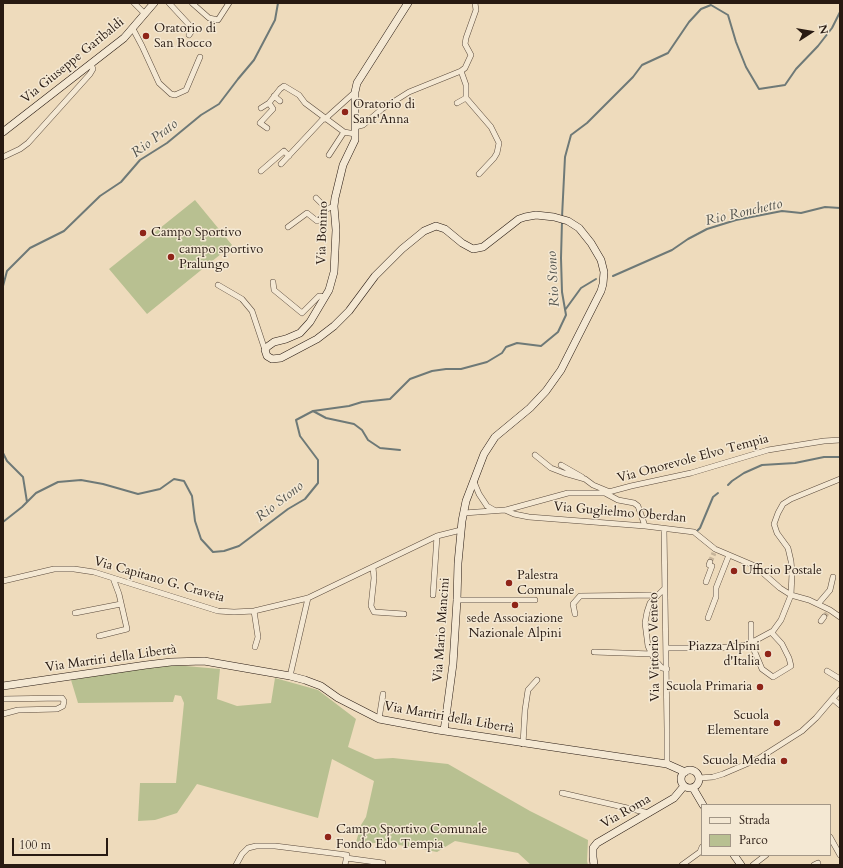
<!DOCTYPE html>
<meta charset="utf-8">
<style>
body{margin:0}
#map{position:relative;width:843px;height:868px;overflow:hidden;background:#eedbbc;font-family:Cardo,serif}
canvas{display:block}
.frame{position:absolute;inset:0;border:4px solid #281a12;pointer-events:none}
.legend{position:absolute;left:701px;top:804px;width:130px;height:52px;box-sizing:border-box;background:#f4e8d3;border:1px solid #a29686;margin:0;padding:5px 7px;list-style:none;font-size:12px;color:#281a12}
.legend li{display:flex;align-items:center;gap:8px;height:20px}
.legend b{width:20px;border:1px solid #a29686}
.north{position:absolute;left:791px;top:12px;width:40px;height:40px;-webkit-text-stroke:3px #f4e8d3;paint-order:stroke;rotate:78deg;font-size:11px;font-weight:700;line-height:16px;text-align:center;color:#281a12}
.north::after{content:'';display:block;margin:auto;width:14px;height:18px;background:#281a12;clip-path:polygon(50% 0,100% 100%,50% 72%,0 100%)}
.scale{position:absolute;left:12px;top:838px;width:96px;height:18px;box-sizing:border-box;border:2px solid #281a12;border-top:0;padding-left:5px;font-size:12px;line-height:14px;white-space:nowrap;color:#281a12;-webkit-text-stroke:3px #f4e8d3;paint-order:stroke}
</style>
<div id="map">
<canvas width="843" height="868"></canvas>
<div class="frame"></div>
<ul class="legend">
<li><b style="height:5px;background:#f4e8d3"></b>Strada</li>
<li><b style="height:11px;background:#b8c091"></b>Parco</li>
</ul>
<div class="north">N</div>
<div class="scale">100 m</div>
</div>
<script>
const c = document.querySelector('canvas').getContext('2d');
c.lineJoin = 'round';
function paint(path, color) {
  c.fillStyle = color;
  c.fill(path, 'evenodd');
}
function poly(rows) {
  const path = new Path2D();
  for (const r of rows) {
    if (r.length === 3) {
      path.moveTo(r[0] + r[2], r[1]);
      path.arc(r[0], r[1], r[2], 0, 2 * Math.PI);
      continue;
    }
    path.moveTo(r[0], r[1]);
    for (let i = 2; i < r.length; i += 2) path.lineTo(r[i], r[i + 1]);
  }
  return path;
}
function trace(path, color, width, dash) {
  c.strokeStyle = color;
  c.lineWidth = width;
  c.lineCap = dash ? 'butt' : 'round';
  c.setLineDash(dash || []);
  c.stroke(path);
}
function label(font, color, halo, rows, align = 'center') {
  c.font = font + ' Cardo,serif';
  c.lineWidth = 3;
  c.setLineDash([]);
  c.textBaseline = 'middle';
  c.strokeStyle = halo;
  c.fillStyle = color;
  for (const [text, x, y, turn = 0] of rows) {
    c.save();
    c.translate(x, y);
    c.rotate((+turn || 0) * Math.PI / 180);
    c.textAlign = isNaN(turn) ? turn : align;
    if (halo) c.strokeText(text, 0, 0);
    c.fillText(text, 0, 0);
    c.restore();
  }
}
const green = poly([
 [195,200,232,245,147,314,109,269],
 [174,665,220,669,217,699,237,706,271,703,275,678,318,690,356,719,348,747,375,759,393,758,448,764,530,811,588,840,587,861,588,865,531,865,518,853,455,841,437,852,394,844,356,842,361,825,366,817,374,781,332,759,318,818,197,784,177,813,155,820,138,821,140,783,176,783,184,703,181,696,175,695,173,702,78,703,71,680,119,672]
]);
const stream = poly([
 [562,217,565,157,571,135,587,123,633,77,642,65,668,53,689,22,701,9,711,5,728,15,736,42,746,67,759,89,785,85,796,69,818,46,832,28,840,12],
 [613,276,672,250,688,239,707,229,736,220,782,211,801,213,825,207,840,208],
 [3,286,7,271,30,248,64,231,100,196,121,182,140,160,167,143,201,115,219,104,238,79,254,60,275,20,278,3],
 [565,310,581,288,596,279],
 [313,411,326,418,354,424,362,430,368,440,380,448,400,450],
 [3,453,7,461,23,477,27,502],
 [728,485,732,481,744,473,762,465,795,463,824,457,840,457],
 [3,522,22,507,36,493,58,482,81,480,103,484,138,494,160,489,174,479,184,481,192,496,195,521,201,539,213,552,224,551,239,546,288,509,305,499,318,483,318,460,300,436,296,420,313,411,349,406,362,402,390,399,410,379,432,371,446,369,461,369,487,362,502,353,506,347,517,343,541,346,558,332,566,315,562,292,561,258,562,221],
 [697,531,700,528,713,497,718,493]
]);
const streetTunnel = poly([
 [710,562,714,553],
 [824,617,828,612]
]);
const street = poly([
 [134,3,145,14],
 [169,3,193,29,189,35],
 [192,3,209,18,218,20,229,3],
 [133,29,142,46,159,83,171,94,175,95,186,90,200,57],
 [274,96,280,101],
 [466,98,491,127,499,143,497,153,494,158,479,174],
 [457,103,466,98,466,85,461,71],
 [261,108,269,103,280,89,284,86,299,95,305,103,344,132,355,134],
 [325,119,355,92],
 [355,127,363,125,382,109,409,92,461,71,465,68,471,55,465,44,466,38,476,10,475,3],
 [267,128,260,123,273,109,269,103],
 [329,155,344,132],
 [3,157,20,149,28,143,90,74,93,69,91,64],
 [281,164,324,118],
 [261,171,284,151,289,156],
 [316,198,321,203],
 [327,209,334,206],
 [288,227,307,213,317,221,324,215],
 [273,282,274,290,302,313,319,296,325,297],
 [218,285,242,299,252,311,265,350],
 [535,455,551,468,564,473,585,479,593,485,610,492],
 [561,465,582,477],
 [474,482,479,494,487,506,494,510],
 [605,493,618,500,634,503,638,506,645,526],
 [506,510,568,493,605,493,631,486,691,473,768,450,824,441,840,440],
 [464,513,505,510,514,514,529,517,645,526,694,532,715,549,755,566,780,588,791,595,809,600,830,610,840,617],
 [664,529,667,729,667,764],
 [373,567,374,578,371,606,374,612,404,614],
 [3,581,54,569,74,569,94,572,218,611,234,612,254,611,308,598,437,536,461,530],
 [706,582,712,566,709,565,710,562],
 [664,589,650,603,647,612,645,623,648,646,654,659,662,668,667,669],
 [433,595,437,536],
 [457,600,535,600],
 [818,604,830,590,833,577],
 [254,611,258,637,255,647],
 [75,613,121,604],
 [575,614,573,604,580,596,657,595],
 [708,618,716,597,716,588,729,555],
 [821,621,824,617],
 [751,624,751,643,762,669,773,677,791,666,789,658,782,644,771,632],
 [99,636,127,629,119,594,113,578],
 [666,648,718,648,747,645,773,631,781,620,791,595,792,573,791,561,788,548,777,533,774,524,778,513,783,504,791,499,840,479],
 [594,652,652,654],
 [827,671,840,679],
 [290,676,308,598],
 [3,699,62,698,64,701,63,706,57,709,18,710,3,714],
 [833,699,840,705],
 [379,719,383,694],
 [523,744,525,710,528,690,537,680],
 [699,778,713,777,723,774,758,759,802,731,816,718,840,690],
 [562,793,649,813],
 [830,837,840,855],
 [346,858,383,863],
 [236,865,242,854,248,848,256,846,275,846,347,855,345,865],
 [682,865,700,852,702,847],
 [753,865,766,855],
 [814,865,818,863]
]);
const secondary = poly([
 [408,3,357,83,355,92,355,140,343,165,335,198,334,206,336,230,334,272,329,290,310,322,300,333,286,339,274,342,267,347,265,350,267,356,272,359,281,358,317,339,334,326,349,311,375,276,402,249,424,231,436,226,445,229,462,243,473,249,483,247,519,219,525,217,536,215,554,217,568,221,579,228,591,243,601,260,604,272,603,284,601,291,561,370,546,391,530,408,495,437,484,454,466,501,462,521,458,563,457,600,453,664,444,731],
 [3,132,124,38,154,3],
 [3,686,146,665,171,662,204,661,290,676,305,680,321,686,338,698,379,719,438,730,667,764,685,772],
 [690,779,9],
 [693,788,703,805],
 [734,855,741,865],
 [594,865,593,857,593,848,597,843,674,798,684,786]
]);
const markers = [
 [146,36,4,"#8f2418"],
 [345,112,4,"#8f2418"],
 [143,233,4,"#8f2418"],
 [171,257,4,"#8f2418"],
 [734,571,4,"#8f2418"],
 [509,583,4,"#8f2418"],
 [515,605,4,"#8f2418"],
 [768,654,4,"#8f2418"],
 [760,687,4,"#8f2418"],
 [777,723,4,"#8f2418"],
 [784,761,4,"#8f2418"],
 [328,837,4,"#8f2418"]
];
const poiNames = [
 ["Oratorio di",154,29],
 ["San Rocco",154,44],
 ["Oratorio di",353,105],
 ["Sant'Anna",353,120],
 ["Campo Sportivo",151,233],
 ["campo sportivo",179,250],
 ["Pralungo",179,265],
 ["Ufficio Postale",742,571],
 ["Palestra",517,576],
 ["Comunale",517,591],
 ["sede Associazione",515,619,"center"],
 ["Nazionale Alpini",515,634,"center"],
 ["Piazza Alpini",760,647,"right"],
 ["d'Italia",760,662,"right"],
 ["Scuola Primaria",752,687,"right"],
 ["Scuola",769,716,"right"],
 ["Elementare",769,731,"right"],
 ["Scuola Media",776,761,"right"],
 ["Campo Sportivo Comunale",336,830],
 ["Fondo Edo Tempia",336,845]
];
const streetNames = [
 ["Via Giuseppe Garibaldi",73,61,-39],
 ["Via Bonino",323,233,-88],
 ["Via Onorevole Elvo Tempia",693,459,-15],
 ["Via Guglielmo Oberdan",620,513,5],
 ["Via Capitano G. Craveia",159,580,16],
 ["Via Mario Mancini",442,630,-86],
 ["Via Vittorio Veneto",655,647,-91],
 ["Via Martiri della Libertà",111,659,-8],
 ["Via Martiri della Libertà",449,718,10],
 ["Via Roma",626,812,-30]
];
const waterNames = [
 ["Rio Prato",155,139,-37],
 ["Rio Ronchetto",744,213,-13],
 ["Rio Stono",554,279,-93],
 ["Rio Stono",280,502,-38]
];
paint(green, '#b8c091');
trace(stream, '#6e7977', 2);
trace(streetTunnel, '#c6b49a', 5, [5, 2.5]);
trace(street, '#5a4a3c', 6);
trace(secondary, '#281a12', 8);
trace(street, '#f4e8d3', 5);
trace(secondary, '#f4e8d3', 7);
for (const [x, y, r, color] of markers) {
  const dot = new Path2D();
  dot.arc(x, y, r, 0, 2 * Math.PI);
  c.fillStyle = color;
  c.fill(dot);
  trace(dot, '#f4e8d3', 1.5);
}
label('13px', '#281a12', '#f4e8d3', poiNames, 'left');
label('13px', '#281a12', '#f4e8d3', streetNames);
label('italic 14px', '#51524d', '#f4e8d3', waterNames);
</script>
